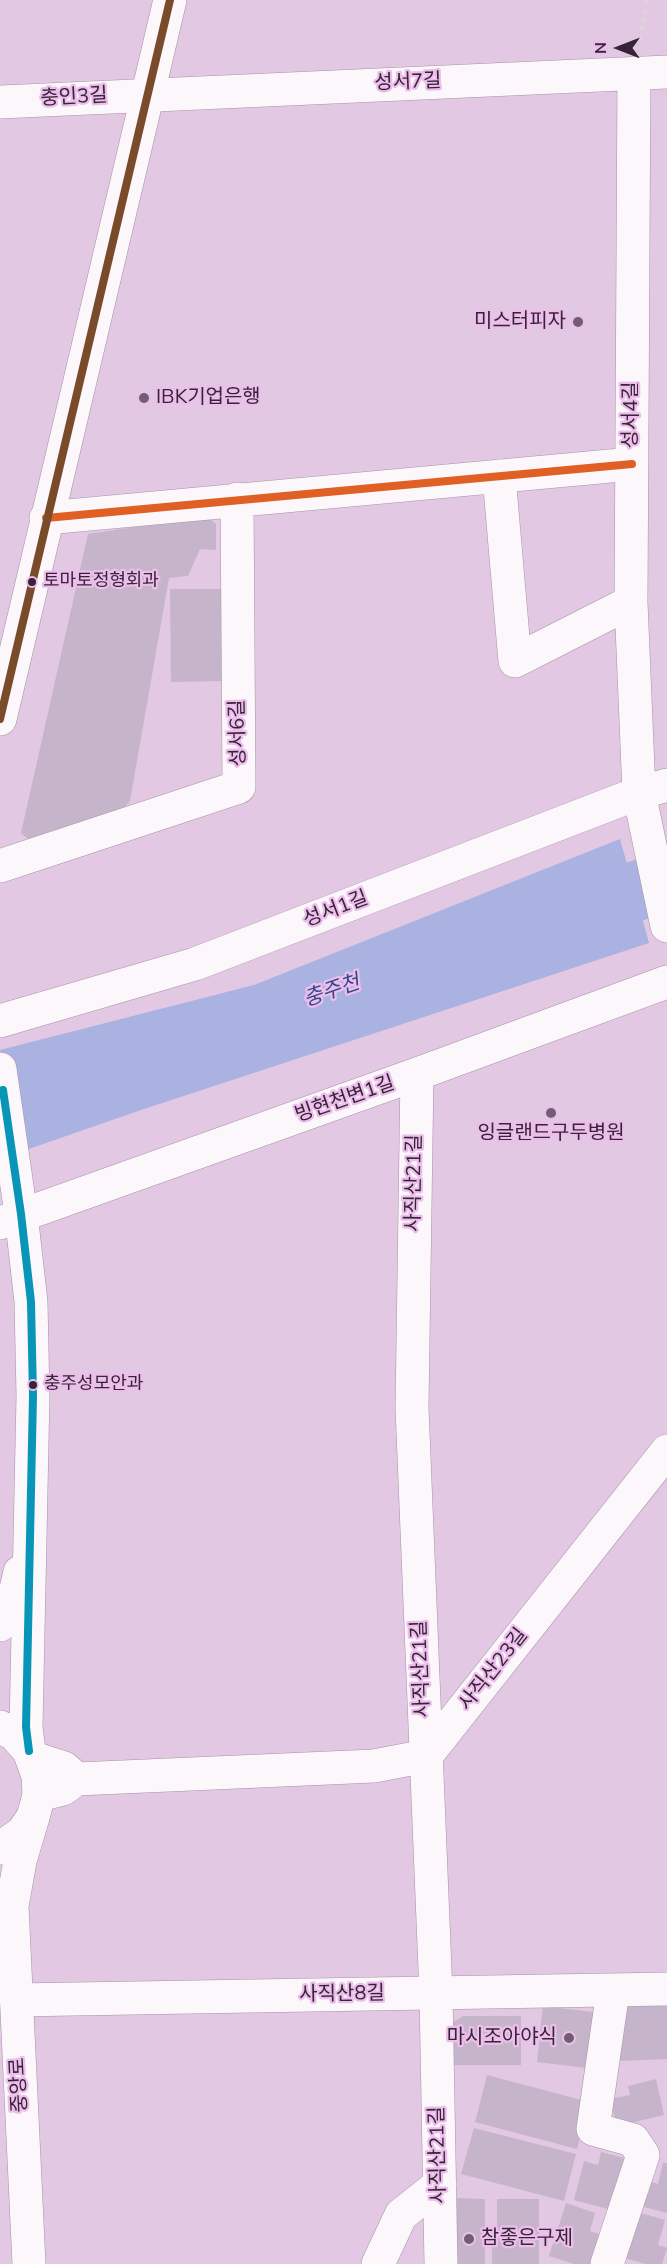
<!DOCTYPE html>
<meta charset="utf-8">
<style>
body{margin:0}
#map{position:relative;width:667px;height:2264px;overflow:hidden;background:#e2c8e2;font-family:"Nunito Sans",sans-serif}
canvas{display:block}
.north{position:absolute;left:589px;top:18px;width:60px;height:60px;-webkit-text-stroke:4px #edbeec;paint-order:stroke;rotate:270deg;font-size:16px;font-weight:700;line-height:24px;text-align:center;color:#362536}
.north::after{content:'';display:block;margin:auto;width:21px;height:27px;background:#362536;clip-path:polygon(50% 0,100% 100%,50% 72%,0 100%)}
</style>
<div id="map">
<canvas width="667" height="2264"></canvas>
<div class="north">N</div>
</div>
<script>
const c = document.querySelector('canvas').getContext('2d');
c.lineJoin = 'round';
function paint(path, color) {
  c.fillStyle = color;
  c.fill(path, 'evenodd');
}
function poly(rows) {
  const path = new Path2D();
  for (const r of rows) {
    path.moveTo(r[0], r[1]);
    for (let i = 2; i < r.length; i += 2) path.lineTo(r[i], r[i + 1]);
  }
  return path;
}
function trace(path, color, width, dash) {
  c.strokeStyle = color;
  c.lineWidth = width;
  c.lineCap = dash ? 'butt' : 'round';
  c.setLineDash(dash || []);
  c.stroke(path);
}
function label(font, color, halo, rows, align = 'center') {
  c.font = font + ' "Nunito Sans","Noto Sans KR",sans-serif';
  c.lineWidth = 4.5;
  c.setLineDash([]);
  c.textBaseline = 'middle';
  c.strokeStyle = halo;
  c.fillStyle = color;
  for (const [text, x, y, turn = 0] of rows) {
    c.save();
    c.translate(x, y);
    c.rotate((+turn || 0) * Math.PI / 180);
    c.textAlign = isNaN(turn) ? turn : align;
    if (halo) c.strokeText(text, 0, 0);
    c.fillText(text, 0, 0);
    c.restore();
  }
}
const water = poly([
 [620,839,649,943,141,1110,0,1159,0,1050,254,985]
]);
const river = poly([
 [556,917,667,881]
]);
const building = poly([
 [207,516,216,524,216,550,200,549,188,576,169,578,130,801,114,820,31,842,21,833,88,534],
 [170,589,224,589,225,681,171,682],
 [667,2005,667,2059,619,2061,617,2007],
 [543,2006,601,2013,595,2069,537,2062],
 [463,2016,521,2016,521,2065,447,2065,447,2026],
 [487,2075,589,2102,577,2149,475,2122],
 [656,2079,664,2115,617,2126,610,2099,630,2095,628,2086],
 [474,2128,576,2154,564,2201,461,2174],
 [601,2152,636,2161,623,2213,574,2200,584,2161,598,2165],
 [663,2163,667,2163,667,2213,632,2204,638,2178,658,2184],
 [455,2198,485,2199,485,2264,454,2264],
 [497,2199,539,2199,539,2264,492,2264,492,2231,497,2231],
 [566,2203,595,2213,590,2231,613,2239,605,2264,574,2264,549,2256],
 [634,2211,665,2220,658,2245,667,2248,662,2264,645,2264,621,2257]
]);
const path = poly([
 [640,40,647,0]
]);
const minor = poly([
 [634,73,631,602,639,793,667,926],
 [0,102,667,72],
 [499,476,515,661,631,602],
 [46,518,632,464],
 [0,866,239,787,237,499],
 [0,1021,195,964,639,793,667,785],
 [417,1074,412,1408,436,1994,441,2264],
 [0,1223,417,1074,667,982],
 [33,1758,64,1768,77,1779,63,1789,39,1795],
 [77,1779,374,1766,426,1756,667,1451],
 [16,2000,667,1989],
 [29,2264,12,1906,20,1861,33,1817],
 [378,2264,401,2215,440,2184],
 [607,2264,643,2155,633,2140,593,2129,613,1991]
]);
const major = poly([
 [0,719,170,0],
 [0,1069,21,1214,31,1302,33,1396,26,1727,29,1751],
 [0,1625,16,1589,20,1572],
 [0,1727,14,1734,29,1751,38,1776,39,1795,33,1817,22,1833,0,1848]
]);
const bus1 = poly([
 [3,1090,21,1214,31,1302,33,1396,26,1727,29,1751]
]);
const bus2 = poly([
 [46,518,632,464]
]);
const bus3 = poly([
 [0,719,170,0]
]);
const markers = [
 [578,322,6,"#725e72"],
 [144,398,6,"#725e72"],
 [32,582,5,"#362536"],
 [551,1113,6,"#725e72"],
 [33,1385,5,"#362536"],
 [569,2038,6,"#725e72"],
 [469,2239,6,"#725e72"]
];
const busNames = [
 ["토마토정형회과",43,582],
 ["충주성모안과",44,1385]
];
const streetNames = [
 ["성서7길",408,83,-2],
 ["충인3길",74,98,-3],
 ["성서4길",632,415,-90],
 ["성서6길",239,733,-91],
 ["성서1길",336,910,-21],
 ["빙현천변1길",345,1100,-19],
 ["사직산21길",415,1183,-89],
 ["사직산21길",422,1669,-92],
 ["사직산23길",494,1670,-52],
 ["사직산8길",342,1995,-1],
 ["중앙로",20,2085,-93],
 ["사직산21길",439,2155,-91]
];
const poiNames = [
 ["미스터피자",566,322],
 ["IBK기업은행",156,398,"left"],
 ["잉글랜드구두병원",551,1134,"center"],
 ["마시조아야식",557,2038],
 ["참좋은구제",481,2239,"left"]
];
const waterNames = [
 ["충주천",332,992,-19]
];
paint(water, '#a9b2e1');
trace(river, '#a9b2e1', 60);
paint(building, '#c6b5ca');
trace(minor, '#a692a6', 34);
trace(major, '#a692a6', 34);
trace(path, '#dcd4dc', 4, [4.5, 4.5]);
trace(minor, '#fbf7fb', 33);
trace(major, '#fbf7fb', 33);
trace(bus1, '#0895b7', 8);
trace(bus2, '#df5f24', 8);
trace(bus3, '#7a4b2a', 8);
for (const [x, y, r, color] of markers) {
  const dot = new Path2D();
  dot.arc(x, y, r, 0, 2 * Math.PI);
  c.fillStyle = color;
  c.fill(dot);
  trace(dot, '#edbeec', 2);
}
label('18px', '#362536', '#edbeec', busNames, 'left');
label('20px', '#362536', '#edbeec', streetNames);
label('20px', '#362536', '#edbeec', poiNames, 'right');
label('italic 21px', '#324a8e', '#edbeec', waterNames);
</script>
